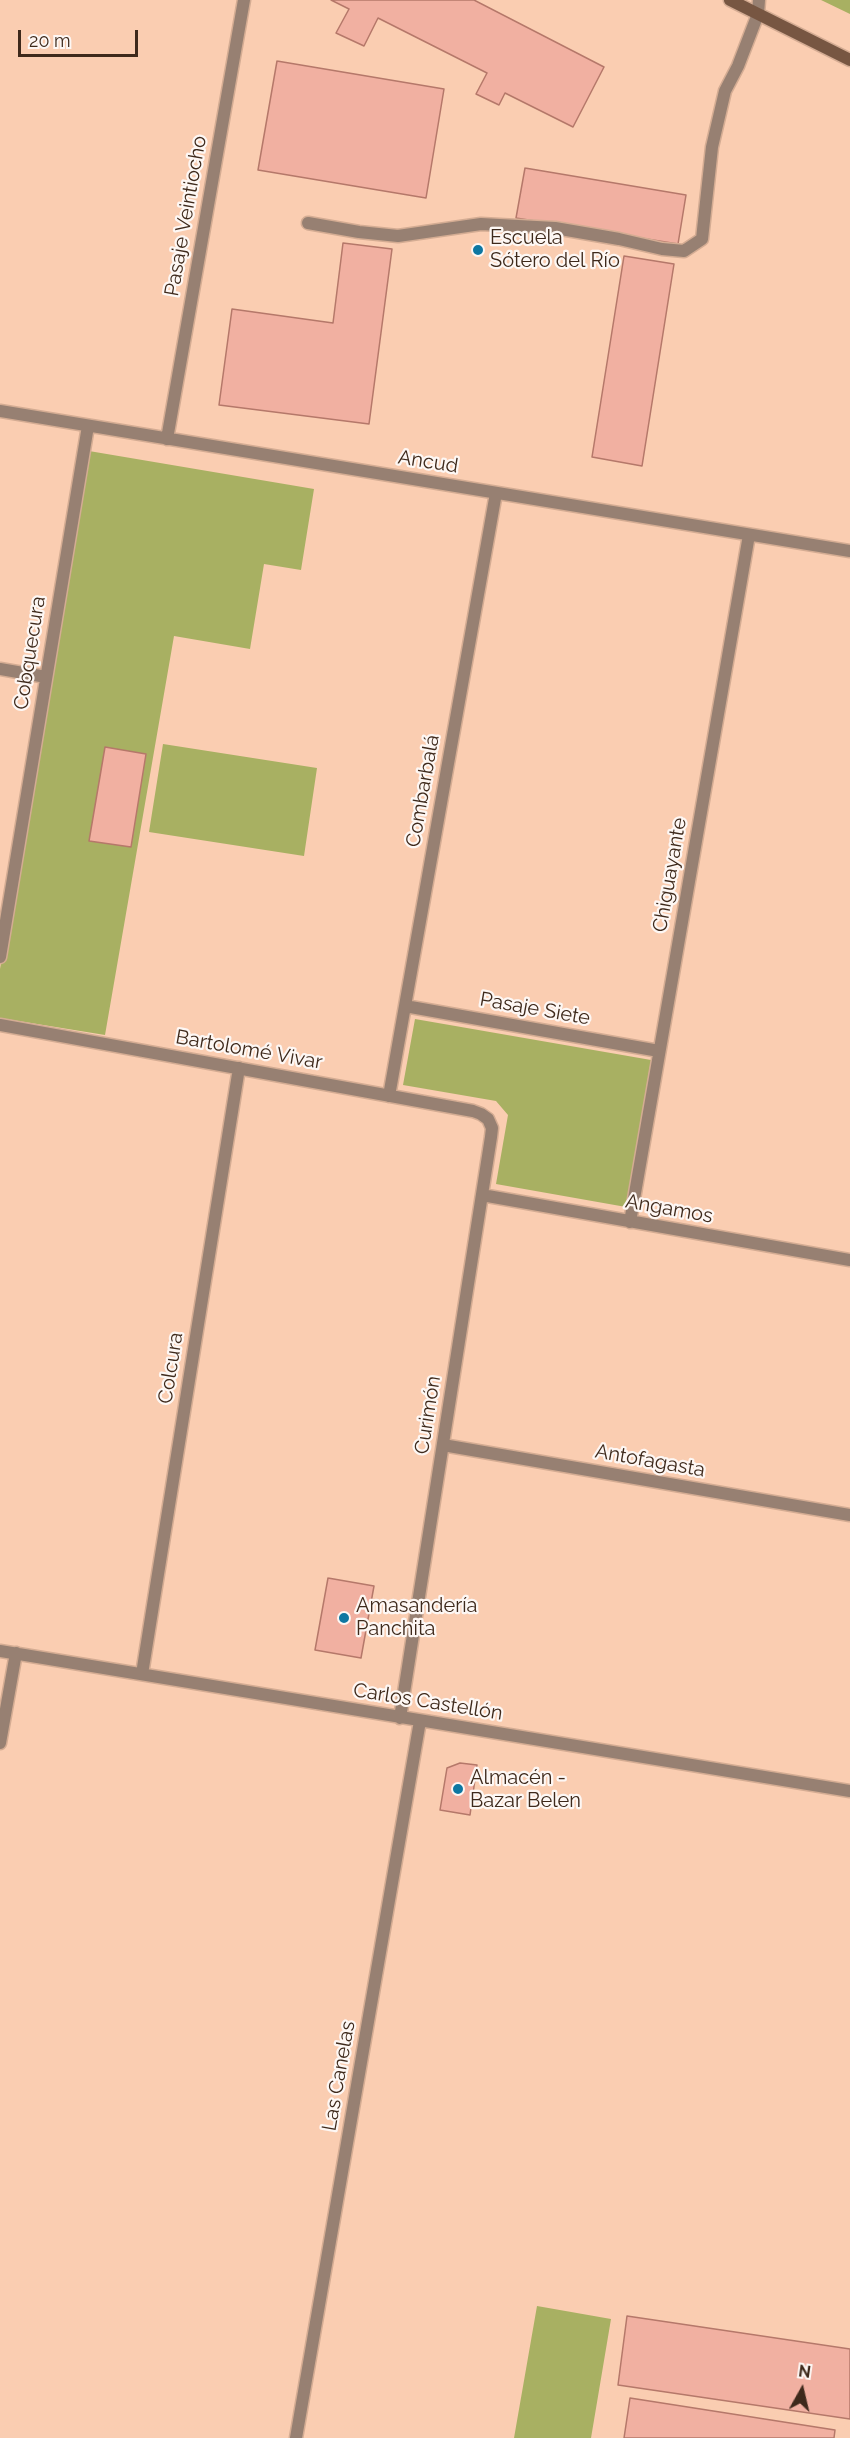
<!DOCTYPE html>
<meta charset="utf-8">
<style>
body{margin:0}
#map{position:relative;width:850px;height:2438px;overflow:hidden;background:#facdb1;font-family:Raleway,sans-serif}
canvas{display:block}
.north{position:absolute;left:772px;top:2360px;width:60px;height:60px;-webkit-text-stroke:4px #fdf7f4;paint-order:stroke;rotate:8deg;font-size:16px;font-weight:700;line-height:24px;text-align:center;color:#3e291b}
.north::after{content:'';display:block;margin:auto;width:21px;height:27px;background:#3e291b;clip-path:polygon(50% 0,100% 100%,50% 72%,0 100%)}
.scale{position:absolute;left:18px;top:30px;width:120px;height:27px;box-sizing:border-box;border:3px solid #3e291b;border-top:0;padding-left:8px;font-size:18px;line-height:21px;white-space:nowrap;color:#3e291b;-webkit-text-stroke:4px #fdf7f4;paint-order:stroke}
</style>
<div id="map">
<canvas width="850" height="2438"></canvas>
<div class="north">N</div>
<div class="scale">20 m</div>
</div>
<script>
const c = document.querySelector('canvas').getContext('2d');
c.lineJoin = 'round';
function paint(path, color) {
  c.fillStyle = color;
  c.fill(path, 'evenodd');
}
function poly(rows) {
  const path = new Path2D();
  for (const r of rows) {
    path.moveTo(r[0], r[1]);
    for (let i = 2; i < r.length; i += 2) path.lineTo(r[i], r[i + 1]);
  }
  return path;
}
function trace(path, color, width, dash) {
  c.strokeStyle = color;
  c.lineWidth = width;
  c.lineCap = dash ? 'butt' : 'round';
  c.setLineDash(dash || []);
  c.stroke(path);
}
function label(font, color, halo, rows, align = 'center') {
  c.font = font + ' Raleway,sans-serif';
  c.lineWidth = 4.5;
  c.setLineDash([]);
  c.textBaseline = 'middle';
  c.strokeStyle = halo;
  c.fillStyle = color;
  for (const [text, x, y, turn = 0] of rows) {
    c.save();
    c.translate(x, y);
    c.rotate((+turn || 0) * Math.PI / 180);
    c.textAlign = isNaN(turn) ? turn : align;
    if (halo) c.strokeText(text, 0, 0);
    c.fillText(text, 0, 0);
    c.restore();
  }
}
const green = poly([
 [821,0,850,0,850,14],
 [89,451,314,489,301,570,264,564,250,649,174,636,105,1035,0,1018,0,969],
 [163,744,317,768,304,856,149,832],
 [415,1019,651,1060,626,1207,496,1184,508,1115,496,1101,403,1085],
 [537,2306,611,2319,591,2438,514,2438]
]);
const building = poly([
 [331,0,474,0,604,67,573,127,505,93,499,105,476,94,487,73,378,18,364,46,336,33,349,9,331,0],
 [277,61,444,89,426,198,258,170,277,61],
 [525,168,686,195,678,244,516,218,525,168],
 [343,243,392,249,369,424,219,405,232,309,333,323,343,243],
 [624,256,674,264,642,466,592,457,624,256],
 [105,747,146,754,131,847,89,841,105,747],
 [328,1578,374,1586,361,1658,315,1650,328,1578],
 [460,1763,477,1765,470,1815,440,1810,447,1768,460,1763],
 [627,2316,850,2349,850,2419,618,2385,627,2316],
 [630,2398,835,2430,834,2438,624,2438,630,2398]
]);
const lane = poly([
 [308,223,359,232,398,236,481,224,555,228,619,239,662,249,684,251,702,239,712,147,725,91,738,66,758,14]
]);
const street = poly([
 [758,14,759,0],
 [0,411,850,551],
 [167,439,244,0],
 [0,669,46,677],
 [0,957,88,426],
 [405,1006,659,1051],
 [0,1025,473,1111,481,1114,488,1119,492,1128,491,1137,400,1718],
 [389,1096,496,493],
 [482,1195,850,1260],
 [630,1222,749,535],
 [443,1445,850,1515],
 [0,1651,850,1791],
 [142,1674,239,1068],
 [0,1743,16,1653],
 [296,2438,420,1721]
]);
const secondary = poly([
 [730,0,850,60]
]);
const markers = [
 [478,250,6,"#0e77a2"],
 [344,1618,6,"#0e77a2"],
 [458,1789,6,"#0e77a2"]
];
const streetNames = [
 ["Pasaje Veintiocho",186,216,-80],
 ["Ancud",428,462,9],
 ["Cobquecura",30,653,-81],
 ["Combarbalá",423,791,-80],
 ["Chiguayante",670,875,-80],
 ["Pasaje Siete",535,1009,10],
 ["Bartolomé Vivar",249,1050,10],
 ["Angamos",669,1209,10],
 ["Colcura",171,1368,-81],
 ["Curimón",428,1415,-81],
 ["Antofagasta",650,1461,10],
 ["Carlos Castellón",428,1702,9],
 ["Las Canelas",339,2076,-80]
];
const poiNames = [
 ["Escuela",490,238],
 ["Sótero del Río",490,261],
 ["Amasandería",356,1606],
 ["Panchita",356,1629],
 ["Almacén -",470,1778],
 ["Bazar Belen",470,1801]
];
paint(green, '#a8b062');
paint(building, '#f1b0a1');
trace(building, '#b5786a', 1.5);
trace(lane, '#d4ac93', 15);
trace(street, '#d4ac93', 15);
trace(secondary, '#d4ac93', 15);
trace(lane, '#978072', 12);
trace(street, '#978072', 12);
trace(secondary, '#775642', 12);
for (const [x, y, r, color] of markers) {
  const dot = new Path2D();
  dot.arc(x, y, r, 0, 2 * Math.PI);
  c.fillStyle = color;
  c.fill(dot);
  trace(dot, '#fdf7f4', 2);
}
label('20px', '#3e291b', '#fdf7f4', streetNames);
label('20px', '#3e291b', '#fdf7f4', poiNames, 'left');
</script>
